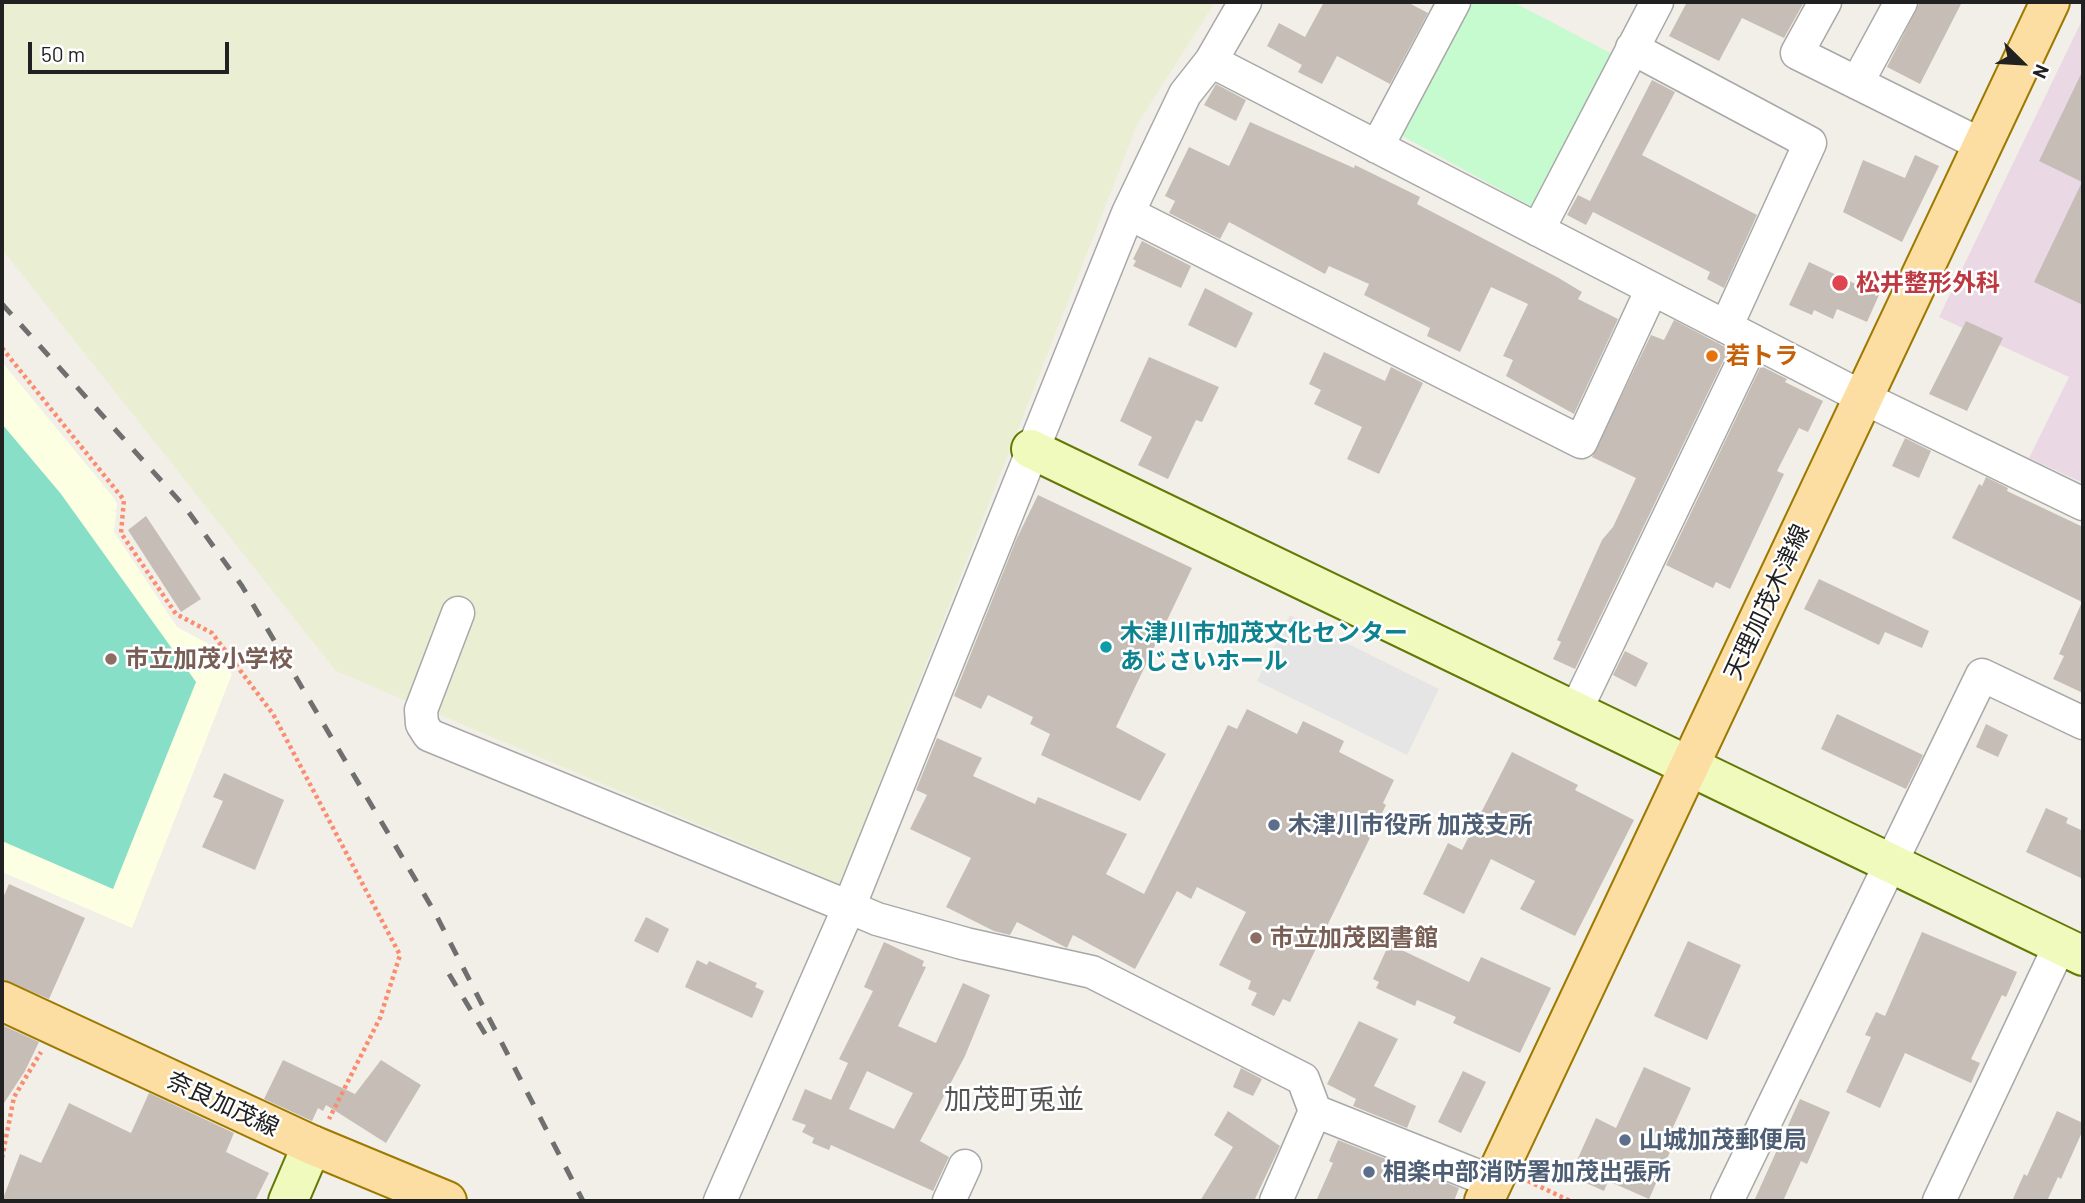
<!DOCTYPE html>
<meta charset="utf-8">
<style>
body{margin:0}
#map{position:relative;width:2085px;height:1203px;overflow:hidden;background:#f1efe7;font-family:Barlow,sans-serif}
canvas{display:block}
.frame{position:absolute;inset:0;border:4px solid #212121;pointer-events:none}
.north{position:absolute;left:1987px;top:28px;width:70px;height:70px;-webkit-text-stroke:5px #fff;paint-order:stroke;rotate:114deg;font-size:19px;font-weight:700;line-height:28px;text-align:center;color:#212121}
.north::after{content:'';display:block;margin:auto;width:24px;height:32px;background:#212121;clip-path:polygon(50% 0,100% 100%,50% 72%,0 100%)}
.scale{position:absolute;left:28px;top:42px;width:201px;height:32px;box-sizing:border-box;border:4px solid #212121;border-top:0;padding-left:9px;font-size:21px;line-height:24px;white-space:nowrap;color:#212121;-webkit-text-stroke:5px #fff;paint-order:stroke}
</style>
<div id="map">
<canvas width="2085" height="1203"></canvas>
<div class="frame"></div>
<div class="north">N</div>
<div class="scale">50 m</div>
</div>
<script>
const c = document.querySelector('canvas').getContext('2d');
c.lineJoin = 'round';
function paint(path, color) {
  c.fillStyle = color;
  c.fill(path, 'evenodd');
}
function poly(rows) {
  const path = new Path2D();
  for (const r of rows) {
    path.moveTo(r[0], r[1]);
    for (let i = 2; i < r.length; i += 2) path.lineTo(r[i], r[i + 1]);
  }
  return path;
}
function trace(path, color, width, dash) {
  c.strokeStyle = color;
  c.lineWidth = width;
  c.lineCap = dash ? 'butt' : 'round';
  c.setLineDash(dash || []);
  c.stroke(path);
}
function label(font, color, halo, rows, align = 'center') {
  c.font = font + ' Barlow,"Noto Sans JP",sans-serif';
  c.lineWidth = 5;
  c.setLineDash([]);
  c.textBaseline = 'middle';
  c.strokeStyle = halo;
  c.fillStyle = color;
  for (const [text, x, y, turn = 0] of rows) {
    c.save();
    c.translate(x, y);
    c.rotate((+turn || 0) * Math.PI / 180);
    c.textAlign = isNaN(turn) ? turn : align;
    if (halo) c.strokeText(text, 0, 0);
    c.fillText(text, 0, 0);
    c.restore();
  }
}
const industrial = poly([
 [2083,18,2083,483,2029,458,2069,377,1939,317]
]);
const education = poly([
 [2,362,114,498,117,504,114,532,177,627,207,643,232,674,132,928,2,872]
]);
const farmland = poly([
 [2,2,1215,2,1137,125,840,884,336,671,2,249]
]);
const park = poly([
 [1463,2,1513,2,1616,56,1536,209,1393,131]
]);
const pitch = poly([
 [2,424,61,494,196,682,113,889,2,841]
]);
const parking = poly([
 [1290,615,1439,689,1407,755,1257,681]
]);
const building = poly([
 [1324,2,1407,2,1428,13,1390,84,1337,56,1322,84,1298,72,1302,65,1267,46,1279,23,1305,37],
 [1687,2,1804,2,1784,38,1742,18,1719,61,1669,36],
 [1920,2,1962,2,1920,84,1887,67],
 [2083,70,2083,305,2034,282,2082,182,2039,161],
 [1652,80,1675,92,1642,155,1757,215,1724,288,1707,279,1710,272,1593,212,1586,225,1567,215,1578,195,1590,201],
 [1216,84,1246,100,1236,121,1204,105],
 [1250,122,1354,168,1355,165,1420,197,1417,204,1557,277,1582,292,1578,299,1618,319,1574,414,1506,376,1513,360,1503,356,1528,304,1491,287,1460,352,1427,336,1430,328,1364,295,1369,284,1329,266,1325,274,1229,222,1220,239,1169,213,1175,201,1165,196,1189,147,1229,166],
 [1915,155,1939,166,1902,242,1843,212,1863,160,1905,178],
 [1142,241,1191,266,1181,288,1133,266,1136,261,1133,259],
 [1809,262,1879,295,1867,322,1837,309,1833,319,1814,310,1812,315,1789,305],
 [1205,288,1253,313,1236,348,1188,325],
 [1674,320,1729,349,1575,669,1553,659,1561,642,1557,640,1602,540,1613,527,1636,478,1592,457,1651,335,1664,340],
 [1966,321,2003,338,1967,411,1929,394],
 [1324,352,1385,381,1391,367,1423,383,1379,474,1347,459,1362,427,1314,404,1321,390,1309,384],
 [1149,357,1219,387,1202,422,1196,420,1168,479,1138,465,1152,437,1120,421],
 [1761,366,1787,379,1785,382,1823,401,1808,432,1799,428,1777,471,1784,474,1730,589,1716,582,1713,588,1666,565],
 [1905,438,1931,451,1919,478,1892,466],
 [1986,477,2008,488,2007,491,2083,527,2083,693,2053,679,2064,656,2059,654,2082,602,1952,538,1979,484,1982,486],
 [1038,495,1192,568,1116,727,1166,754,1140,801,1041,755,1050,734,1030,724,1033,717,988,695,981,709,954,696,1016,540],
 [146,516,201,599,181,612,128,530],
 [1819,579,1929,631,1922,648,1885,632,1879,645,1804,609],
 [1625,651,1648,663,1636,687,1613,675],
 [1247,709,1297,734,1303,721,1344,741,1339,752,1394,780,1383,803,1386,805,1290,1002,1283,999,1274,1016,1251,1005,1257,993,1248,989,1251,981,1219,965,1246,912,1197,887,1191,899,1177,891,1135,969,1073,935,1067,948,1017,922,1010,935,994,931,946,907,971,858,910,829,927,795,916,790,937,738,982,758,973,776,1035,804,1038,797,1127,834,1106,874,1144,894,1228,725,1237,729],
 [1837,714,1923,755,1906,789,1821,749],
 [1986,724,2008,735,1998,757,1976,747],
 [1512,752,1578,785,1575,790,1634,820,1575,936,1520,909,1535,881,1491,859,1464,914,1423,894,1448,843,1462,850],
 [224,773,284,800,255,870,202,847,223,801,213,797],
 [2046,808,2068,818,2066,823,2083,831,2083,879,2026,852],
 [9,884,85,918,49,999,2,979,2,900],
 [646,917,669,929,658,953,634,941],
 [1922,932,2017,972,2006,997,2002,995,1971,1059,1980,1063,1971,1083,1905,1053,1880,1108,1846,1092,1871,1037,1865,1035,1876,1012,1885,1016],
 [1688,941,1741,965,1707,1040,1654,1016],
 [884,942,924,961,922,966,926,967,898,1026,936,1043,963,983,990,995,965,1056,920,1141,949,1157,933,1191,831,1145,829,1150,812,1143,814,1138,802,1132,806,1125,792,1120,805,1089,831,1100,848,1063,839,1059,873,991,864,987],
 [867,1071,913,1093,894,1129,849,1109],
 [1389,944,1469,982,1481,957,1551,988,1520,1053,1453,1023,1456,1017,1417,1000,1415,1006,1376,988,1379,982,1373,979],
 [697,960,707,965,709,961,757,983,755,987,764,991,752,1018,685,987],
 [1359,1021,1398,1039,1374,1086,1416,1106,1407,1128,1353,1106,1356,1099,1327,1084],
 [2,1025,39,1042,25,1071,2,1106],
 [283,1060,355,1094,381,1060,421,1085,386,1143,326,1105,323,1111,318,1108,312,1121,264,1099],
 [1644,1067,1691,1088,1663,1149,1670,1152,1649,1199,1608,1181,1604,1191,1570,1176,1596,1118,1616,1128],
 [1241,1068,1262,1079,1253,1096,1233,1087],
 [1463,1071,1486,1082,1461,1133,1438,1122],
 [149,1093,234,1133,226,1152,269,1173,255,1201,2,1201,20,1154,41,1163,69,1103,131,1133],
 [1800,1099,1830,1112,1807,1164,1801,1161,1783,1201,1754,1201],
 [1228,1111,1280,1146,1254,1201,1200,1201,1233,1147,1214,1135],
 [2057,1111,2083,1123,2083,1130,2061,1179,2058,1177,2047,1201,2012,1201,2024,1174,2027,1176],
 [1338,1140,1459,1188,1454,1201,1316,1201,1333,1163,1329,1161]
]);
const path = poly([
 [2,348,124,500,121,533,176,614,212,633,273,714,400,955,380,1018,329,1119],
 [2,1158,14,1097,41,1052],
 [1528,1181,1570,1201]
]);
const street = poly([
 [1825,2,1797,53,1982,145],
 [1632,48,1810,143,1726,327],
 [1211,61,1862,397,2083,504],
 [1857,83,1901,2],
 [1377,147,1454,2],
 [1128,213,1581,442,1652,289],
 [1538,230,1657,2],
 [458,613,421,710,422,724,429,735,849,907,1128,213,1185,94,1211,61,1245,2],
 [1575,712,1753,341],
 [720,1201,849,907,877,919,966,944,1092,972,1303,1079,1315,1111,1493,1182],
 [949,1201,965,1166],
 [1276,1201,1315,1111],
 [1727,1201,1982,675,2083,723],
 [1939,1201,2060,945]
]);
const secondary = poly([
 [1031,449,2083,956],
 [288,1201,312,1145]
]);
const primary = poly([
 [2,1001,312,1145,447,1201],
 [1484,1201,2050,2]
]);
const rail = poly([
 [2,304,185,507,242,586,434,911,583,1201],
 [449,974,487,1037]
]);
const markers = [
 [1840,283,9,"#e0444e"],
 [1712,356,7,"#e8710a"],
 [1106,647,7,"#0f9aa8"],
 [111,659,7,"#8d6e63"],
 [1274,825,7,"#5c6f8a"],
 [1256,938,7,"#8d6e63"],
 [1625,1140,7,"#5c6f8a"],
 [1369,1172,7,"#5c6f8a"]
];
const healthNames = [
 ["松井整形外科",1856,283]
];
const foodNames = [
 ["若トラ",1726,356]
];
const streetNames = [
 ["天理加茂木津線",1767,602,-65],
 ["奈良加茂線",223,1104,25]
];
const cultureNames = [
 ["木津川市加茂文化センター",1120,633],
 ["あじさいホール",1120,661]
];
const educationNames = [
 ["市立加茂小学校",125,659],
 ["市立加茂図書館",1270,938]
];
const serviceNames = [
 ["木津川市役所 加茂支所",1288,825],
 ["山城加茂郵便局",1639,1140],
 ["相楽中部消防署加茂出張所",1383,1172]
];
const quarterNames = [
 ["加茂町兎並",1014,1100]
];
paint(industrial, '#ead9e5');
paint(education, '#fcffe2');
paint(farmland, '#eaefd3');
paint(park, '#c6facf');
paint(pitch, '#86dfc6');
paint(parking, '#e5e5e5');
paint(building, '#c6beb6');
trace(street, '#a8a8a8', 35);
trace(secondary, '#627a05', 42);
trace(primary, '#9d7900', 42);
trace(path, '#fa8c70', 4.5, [3.5, 3.5]);
trace(street, '#fff', 32);
trace(secondary, '#f1fabd', 38);
trace(primary, '#fcdea2', 38);
trace(rail, '#6f6f6f', 5, [14, 14]);
for (const [x, y, r, color] of markers) {
  const dot = new Path2D();
  dot.arc(x, y, r, 0, 2 * Math.PI);
  c.fillStyle = color;
  c.fill(dot);
  trace(dot, '#fff', 2.5);
}
label('bold 24px', '#be3a42', '#fff', healthNames, 'left');
label('bold 24px', '#c56008', '#fff', foodNames, 'left');
label('24px', '#212121', '#fff', streetNames);
label('bold 24px', '#0d838f', '#fff', cultureNames, 'left');
label('bold 24px', '#785e54', '#fff', educationNames, 'left');
label('bold 24px', '#4e5e75', '#fff', serviceNames, 'left');
label('28px', '#545454', '#fff', quarterNames);
</script>
